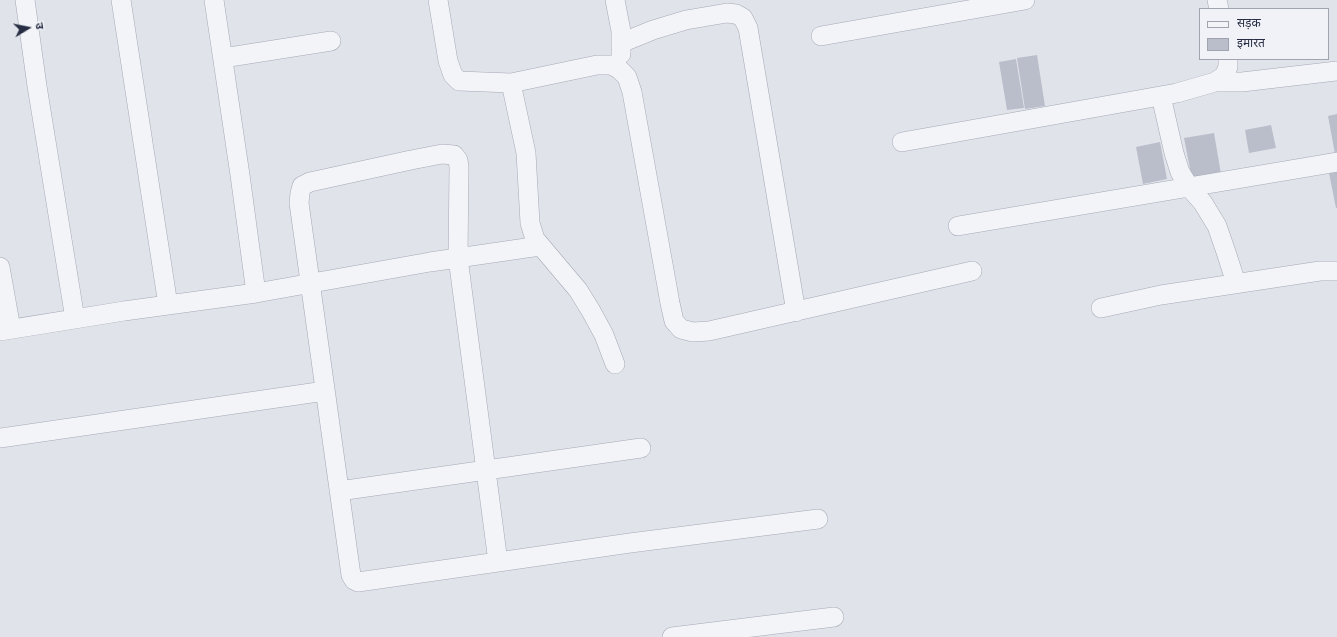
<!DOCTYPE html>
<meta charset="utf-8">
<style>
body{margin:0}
#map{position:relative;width:1337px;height:637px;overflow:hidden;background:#e0e3ea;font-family:Helvetica,"Noto Sans Devanagari",sans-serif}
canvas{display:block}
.legend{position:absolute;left:1199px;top:8px;width:130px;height:52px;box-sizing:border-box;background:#f0f2f7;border:1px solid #a0a4af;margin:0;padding:5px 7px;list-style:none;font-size:12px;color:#272e43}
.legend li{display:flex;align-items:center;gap:8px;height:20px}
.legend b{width:20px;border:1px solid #a0a4af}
.north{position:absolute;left:8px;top:8px;width:40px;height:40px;-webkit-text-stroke:3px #f0f2f7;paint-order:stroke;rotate:80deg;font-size:11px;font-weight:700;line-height:16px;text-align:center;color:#272e43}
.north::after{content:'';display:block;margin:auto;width:14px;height:18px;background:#272e43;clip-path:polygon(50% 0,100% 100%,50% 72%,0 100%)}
</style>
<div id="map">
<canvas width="1337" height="637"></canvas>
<ul class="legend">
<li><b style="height:5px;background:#f3f4f8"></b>सड़क</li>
<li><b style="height:11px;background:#babeca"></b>इमारत</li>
</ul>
<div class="north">उ</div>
</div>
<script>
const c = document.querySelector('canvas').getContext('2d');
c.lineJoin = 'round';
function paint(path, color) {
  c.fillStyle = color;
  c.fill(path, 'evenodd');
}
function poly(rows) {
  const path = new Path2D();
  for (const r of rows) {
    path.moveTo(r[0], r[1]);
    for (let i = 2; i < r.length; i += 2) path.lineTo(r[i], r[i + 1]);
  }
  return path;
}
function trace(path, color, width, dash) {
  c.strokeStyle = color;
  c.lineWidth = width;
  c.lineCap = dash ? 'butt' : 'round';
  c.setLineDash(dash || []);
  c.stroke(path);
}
const building = poly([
 [1037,55,1045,106,1025,109,1017,58],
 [1016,59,1024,108,1007,110,999,62],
 [1337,114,1337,154,1335,154,1328,116],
 [1271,125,1276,148,1249,153,1245,130],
 [1214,133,1221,174,1192,179,1184,138],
 [1160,142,1167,179,1143,184,1136,147],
 [1337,172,1337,208,1336,208,1329,173]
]);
const minor = poly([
 [25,0,37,86,75,319],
 [121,0,168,305],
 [214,0,240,175,256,293],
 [438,0,448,61,453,75,459,81,511,83,597,65,611,65,619,69,627,77,632,92,670,303,674,321,681,329,693,332,709,331,972,271],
 [615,0,621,31,621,54],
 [1217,0,1219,9],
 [821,36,1025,0],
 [621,43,653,30,686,20,727,13,736,14,743,18,748,28,796,312],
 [223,58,331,41],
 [1215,82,1242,82,1337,71],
 [511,83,526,153,530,223,535,239,578,290,591,311,604,335,615,364],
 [1161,96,1174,153,1180,172,1189,187,1203,203,1217,226,1226,252,1236,283],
 [902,142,1177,93,1215,82,1224,76,1228,67,1228,59],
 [958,226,1337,162],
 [0,267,11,329],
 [1101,308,1161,295,1320,271,1337,271],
 [0,331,124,311,256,293,430,262,540,246],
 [0,438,325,391],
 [339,491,641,448],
 [498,562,458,258,459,167,458,160,454,155,442,154,411,160,310,182,302,186,300,193,299,203,351,575,354,580,358,582,498,562,630,543,818,519],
 [672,637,834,617]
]);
paint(building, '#babeca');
trace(minor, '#a5a9b5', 20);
trace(minor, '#f3f4f8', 19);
</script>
